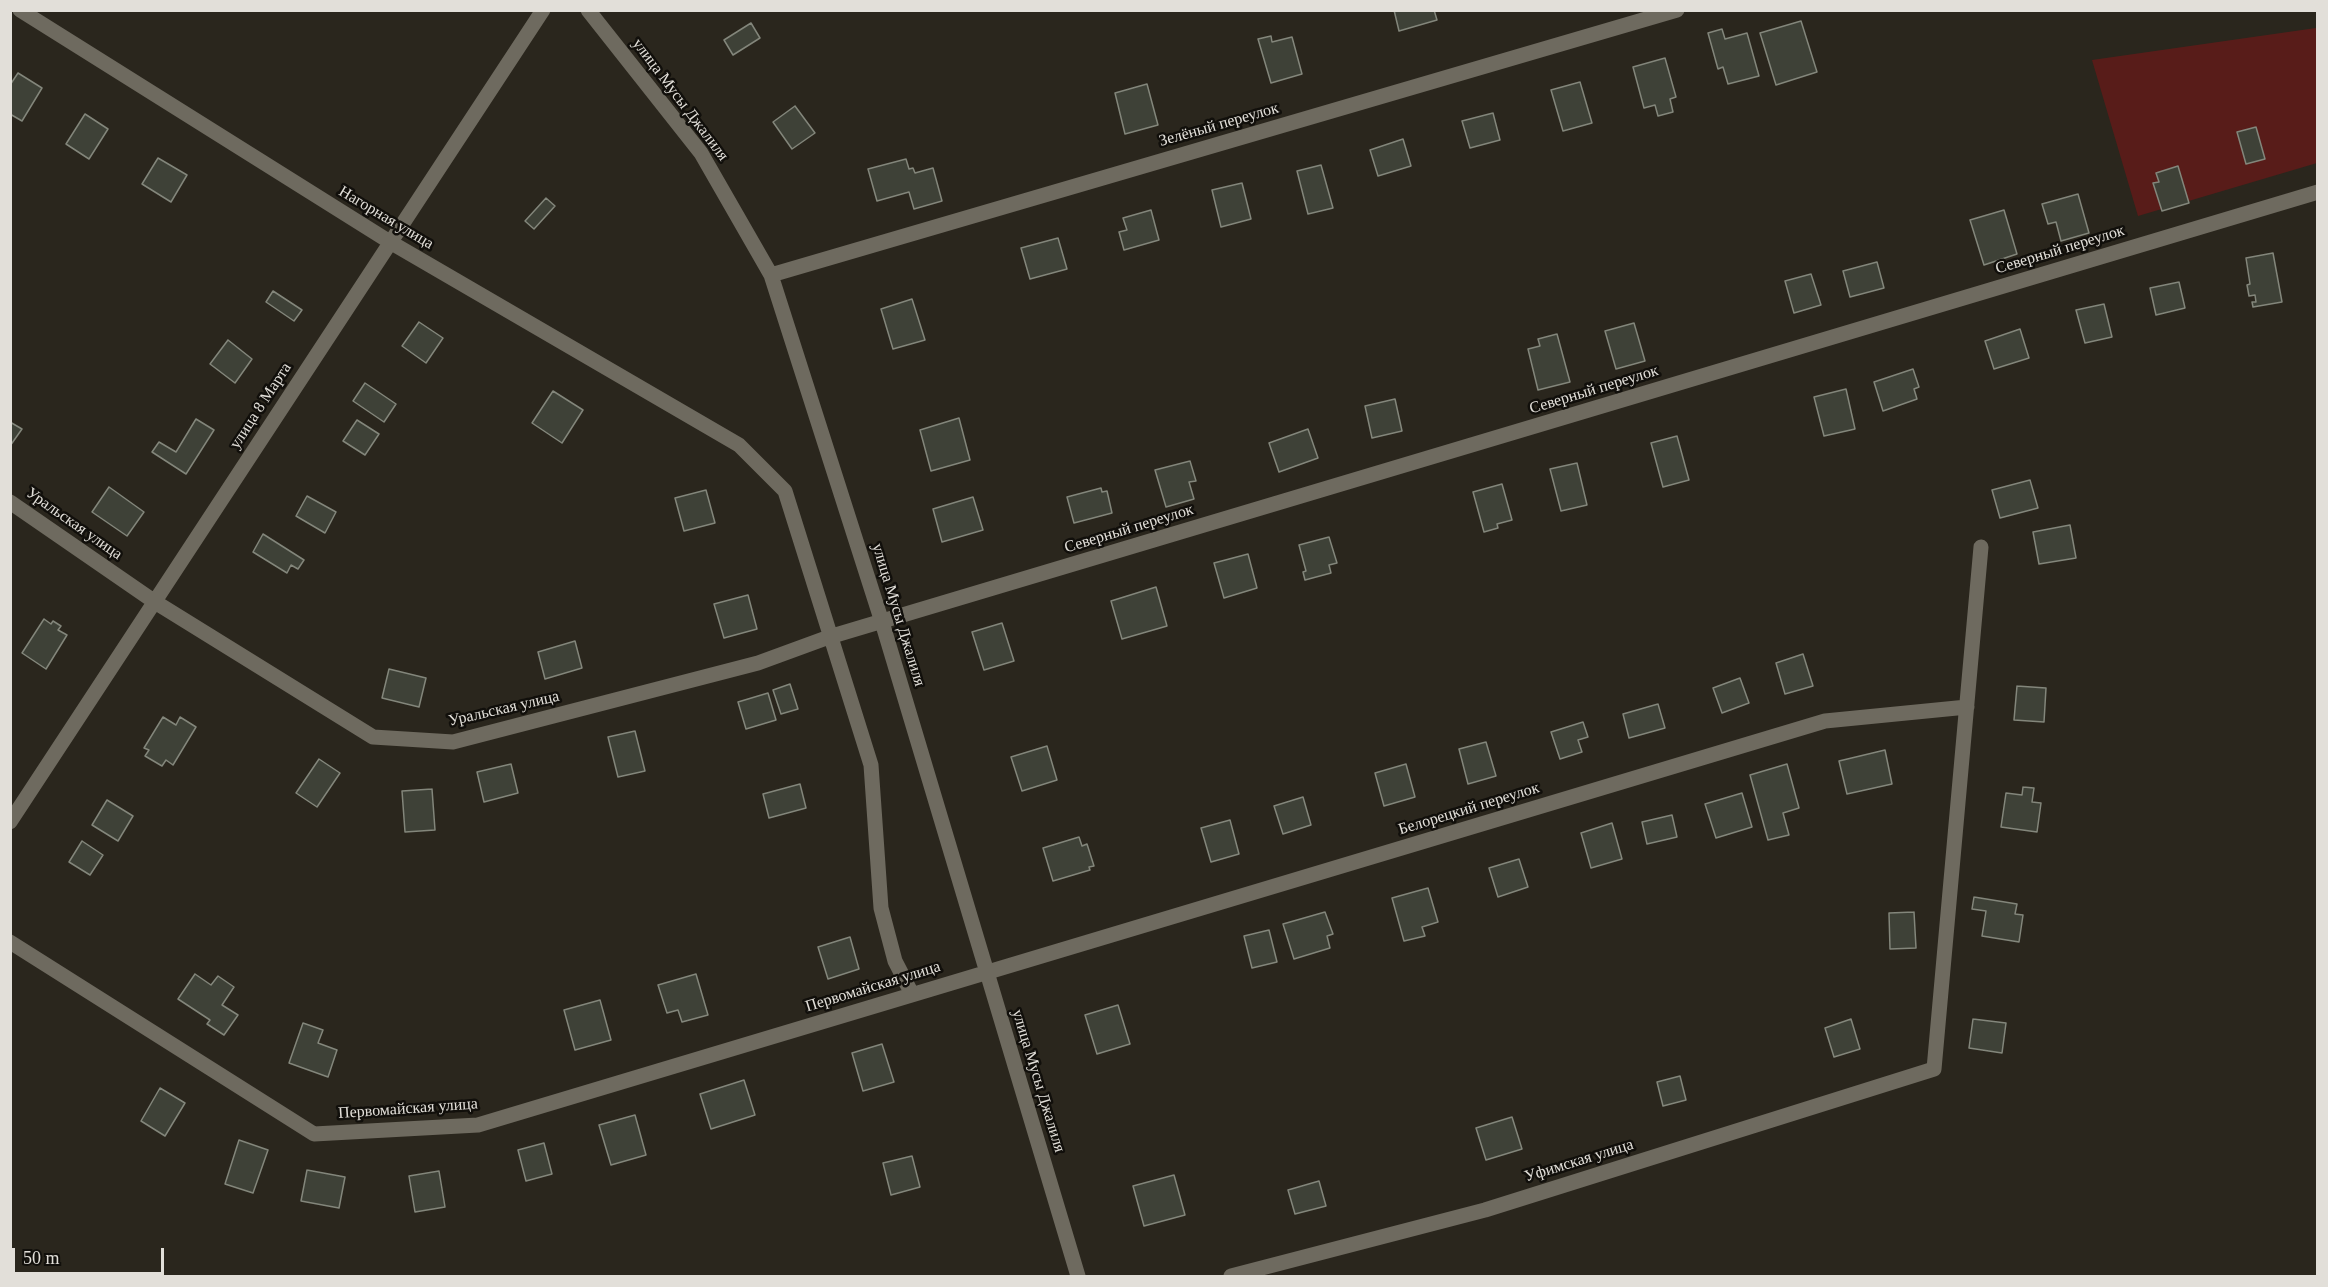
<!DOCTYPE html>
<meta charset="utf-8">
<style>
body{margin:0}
#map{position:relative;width:2328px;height:1287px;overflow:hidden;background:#2a261d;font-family:Georgia,serif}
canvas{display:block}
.frame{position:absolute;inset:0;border:12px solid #e2dfd9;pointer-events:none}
.scale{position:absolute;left:12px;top:1248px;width:152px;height:27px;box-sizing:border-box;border:3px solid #e2dfd9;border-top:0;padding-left:8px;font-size:18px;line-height:21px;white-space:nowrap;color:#e2dfd9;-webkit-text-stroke:4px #110f0b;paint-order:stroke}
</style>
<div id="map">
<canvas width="2328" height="1287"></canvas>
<div class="frame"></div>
<div class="scale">50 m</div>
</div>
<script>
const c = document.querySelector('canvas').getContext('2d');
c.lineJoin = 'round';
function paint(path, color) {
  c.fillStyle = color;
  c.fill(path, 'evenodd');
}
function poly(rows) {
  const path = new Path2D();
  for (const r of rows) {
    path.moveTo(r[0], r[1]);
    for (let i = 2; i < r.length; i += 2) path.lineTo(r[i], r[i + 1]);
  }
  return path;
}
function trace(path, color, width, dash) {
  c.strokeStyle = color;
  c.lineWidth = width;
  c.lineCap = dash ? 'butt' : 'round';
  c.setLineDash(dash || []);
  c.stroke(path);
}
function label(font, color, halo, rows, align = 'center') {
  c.font = font + ' Georgia,serif';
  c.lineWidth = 5;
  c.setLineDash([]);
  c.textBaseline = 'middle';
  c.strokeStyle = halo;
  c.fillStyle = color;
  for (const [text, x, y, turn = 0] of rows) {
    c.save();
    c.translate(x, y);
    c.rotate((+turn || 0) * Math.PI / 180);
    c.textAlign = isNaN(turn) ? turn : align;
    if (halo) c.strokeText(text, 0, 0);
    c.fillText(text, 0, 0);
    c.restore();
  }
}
const green = poly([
 [2317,11,2317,163,2138,216,2092,60,2316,28]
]);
const building = poly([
 [1394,10,1434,10,1437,20,1399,31,1394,10],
 [1801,21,1817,72,1776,85,1760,33,1801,21],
 [751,23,760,38,733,55,724,40,751,23],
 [1722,29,1725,39,1747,33,1759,76,1728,84,1723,67,1718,69,1708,33,1722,29],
 [1271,36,1272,42,1292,37,1302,74,1271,83,1258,39,1271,36],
 [1665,58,1676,97,1670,99,1673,112,1658,116,1655,105,1644,108,1633,67,1665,58],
 [18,73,42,88,22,121,10,114,10,85,18,73],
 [1580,82,1592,123,1563,131,1551,90,1580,82],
 [1147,84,1158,125,1125,134,1115,93,1147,84],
 [795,106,815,133,792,149,773,122,795,106],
 [1493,113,1500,140,1470,148,1462,121,1493,113],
 [85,114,108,129,89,159,66,144,85,114],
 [2256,127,2265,159,2246,164,2237,132,2256,127],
 [1403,139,1411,166,1378,176,1370,150,1403,139],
 [158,158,187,175,171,202,142,184,158,158],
 [906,159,909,169,913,168,915,173,933,168,942,201,914,209,909,192,877,201,868,169,906,159],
 [1321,165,1333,208,1308,214,1297,171,1321,165],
 [2178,166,2189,203,2162,211,2153,183,2159,182,2156,173,2178,166],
 [1242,183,1251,219,1221,227,1212,190,1242,183],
 [2078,194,2089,233,2061,241,2056,222,2048,224,2042,204,2078,194],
 [546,198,555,206,534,229,525,221,546,198],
 [1151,210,1159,240,1124,250,1119,232,1127,230,1123,218,1151,210],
 [2004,210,2017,254,1984,265,1970,220,2004,210],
 [1058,238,1067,269,1030,279,1021,248,1058,238],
 [2273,253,2282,302,2253,307,2252,302,2256,302,2255,295,2249,296,2247,285,2250,284,2246,258,2273,253],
 [1877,262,1884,288,1850,297,1843,271,1877,262],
 [1811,274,1821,305,1794,313,1785,281,1811,274],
 [2179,282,2185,308,2156,315,2150,288,2179,282],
 [273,291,302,310,294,321,266,302,273,291],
 [912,299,925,340,893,349,881,309,912,299],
 [2104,304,2112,337,2085,343,2076,310,2104,304],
 [419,322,443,338,426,363,402,346,419,322],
 [1634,323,1645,361,1616,369,1605,331,1634,323],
 [2020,329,2029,358,1994,369,1985,341,2020,329],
 [1557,334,1570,382,1538,390,1528,349,1540,346,1538,339,1557,334],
 [228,340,252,359,235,383,210,364,228,340],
 [1913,369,1919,387,1914,389,1917,399,1883,411,1874,382,1913,369],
 [365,383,396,404,384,422,353,401,365,383],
 [1846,389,1855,429,1824,436,1814,397,1846,389],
 [553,391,583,410,562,443,532,423,553,391],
 [1395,399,1402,431,1372,438,1365,406,1395,399],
 [959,418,970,460,931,471,920,430,959,418],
 [196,419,214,430,186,474,152,452,159,442,176,452,196,419],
 [357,420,379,434,365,455,343,441,357,420],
 [10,422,22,429,10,446,10,422],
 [1308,429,1318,458,1279,472,1269,443,1308,429],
 [1677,436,1689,480,1663,487,1651,443,1677,436],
 [1190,461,1196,481,1189,482,1194,499,1166,507,1155,470,1190,461],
 [1577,463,1587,505,1561,511,1550,469,1577,463],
 [2030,480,2038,508,2000,518,1992,490,2030,480],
 [1502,484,1512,520,1497,524,1498,528,1484,532,1473,492,1502,484],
 [109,487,144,512,127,536,92,512,109,487],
 [1101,488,1102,492,1107,491,1112,513,1074,523,1067,497,1101,488],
 [706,490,715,523,684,531,675,498,706,490],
 [307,496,336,512,325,533,296,516,307,496],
 [973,497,983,530,942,542,933,509,973,497],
 [2070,525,2076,558,2039,564,2033,532,2070,525],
 [263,534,304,560,298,569,291,565,287,573,253,552,263,534],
 [1329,537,1337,563,1329,565,1331,573,1305,580,1303,572,1306,571,1299,545,1329,537],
 [1248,554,1257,588,1224,598,1214,563,1248,554],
 [1156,587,1167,626,1122,639,1111,601,1156,587],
 [748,595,757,629,724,638,714,604,748,595],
 [44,619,51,624,53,621,61,626,58,630,67,635,46,669,22,653,44,619],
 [1002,623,1014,661,984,670,972,632,1002,623],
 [575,641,582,668,545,679,538,652,575,641],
 [1803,654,1813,686,1785,694,1776,663,1803,654],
 [389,669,426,678,419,707,382,698,389,669],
 [1740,678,1749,703,1722,713,1713,688,1740,678],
 [790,684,798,709,781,714,773,690,790,684],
 [2017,686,2046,688,2044,722,2014,720,2017,686],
 [768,693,776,720,746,729,738,702,768,693],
 [1658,704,1665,728,1629,738,1623,714,1658,704],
 [163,717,176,725,180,717,196,727,173,765,166,760,162,766,145,756,149,750,144,748,163,717],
 [1583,722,1588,737,1578,740,1582,752,1560,759,1551,732,1583,722],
 [635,731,645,771,618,777,608,737,635,731],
 [1486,742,1496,776,1468,784,1459,749,1486,742],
 [1047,746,1057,780,1022,791,1011,757,1047,746],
 [1885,750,1892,784,1847,794,1839,761,1885,750],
 [319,759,340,773,317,807,296,793,319,759],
 [511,764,518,793,484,802,477,772,511,764],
 [1406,764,1415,797,1384,806,1375,773,1406,764],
 [1787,764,1799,808,1783,813,1789,835,1768,840,1750,775,1787,764],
 [800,784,806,808,769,818,763,794,800,784],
 [2023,787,2034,788,2032,802,2041,803,2037,832,2001,827,2006,793,2022,795,2023,787],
 [432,789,435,830,405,832,402,791,432,789],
 [1742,793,1752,827,1716,838,1705,804,1742,793],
 [1303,797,1311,825,1283,834,1274,806,1303,797],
 [107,800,133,816,118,841,92,825,107,800],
 [1672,815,1677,837,1647,844,1642,822,1672,815],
 [1230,820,1239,854,1211,862,1201,828,1230,820],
 [1612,823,1622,859,1591,868,1581,833,1612,823],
 [1079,837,1082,846,1087,844,1094,866,1089,867,1090,870,1053,881,1043,848,1079,837],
 [82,841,103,855,90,875,69,862,82,841],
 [1519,859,1528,887,1498,897,1489,868,1519,859],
 [1428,888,1438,922,1422,927,1425,936,1404,941,1392,898,1428,888],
 [1974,897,2017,904,2015,914,2023,915,2019,942,1982,936,1986,911,1972,909,1974,897],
 [1325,912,1333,934,1327,936,1330,948,1294,959,1283,924,1325,912],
 [1914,912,1916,948,1890,949,1889,913,1914,912],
 [1269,930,1277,962,1252,968,1244,936,1269,930],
 [850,937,859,969,828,979,818,947,850,937],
 [195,974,211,985,218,976,234,987,222,1005,238,1015,224,1035,207,1024,210,1020,178,999,195,974],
 [696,974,708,1015,682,1022,678,1010,667,1013,658,985,696,974],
 [600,1000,611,1040,575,1050,564,1010,600,1000],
 [1118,1005,1130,1044,1097,1054,1085,1015,1118,1005],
 [1851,1019,1860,1049,1834,1057,1825,1028,1851,1019],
 [1973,1019,2006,1023,2002,1053,1969,1048,1973,1019],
 [303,1023,323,1030,318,1043,337,1050,328,1077,289,1063,303,1023],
 [882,1044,894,1082,863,1091,852,1053,882,1044],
 [1680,1076,1686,1100,1663,1106,1657,1082,1680,1076],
 [744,1080,755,1115,711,1129,700,1094,744,1080],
 [160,1088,185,1103,165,1136,141,1121,160,1088],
 [635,1115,646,1155,611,1165,599,1125,635,1115],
 [1512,1117,1522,1149,1486,1160,1476,1128,1512,1117],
 [239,1140,268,1150,253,1193,225,1184,239,1140],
 [544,1143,552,1174,526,1181,518,1150,544,1143],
 [912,1156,920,1187,891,1195,883,1163,912,1156],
 [307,1170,345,1177,339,1208,301,1201,307,1170],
 [439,1171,445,1207,415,1212,409,1176,439,1171],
 [1174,1175,1185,1215,1144,1226,1133,1186,1174,1175],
 [1319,1181,1326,1206,1295,1214,1288,1190,1319,1181]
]);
const minor = poly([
 [20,10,390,242,739,445,785,491,871,765,881,908,895,961,912,994],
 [588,10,701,153,771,275,882,622,1078,1276],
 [771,275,1677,10],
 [10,502,155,602,373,737,453,742,758,663,829,637,2318,192],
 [10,822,543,10],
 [10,942,314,1134,478,1125,1825,721,1967,707],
 [1231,1276,1485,1210,1934,1069,1981,547]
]);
const streetNames = [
 ["улица Мусы Джалиля",680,100,53],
 ["Зелёный переулок",1219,125,-16],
 ["Нагорная улица",386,218,31],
 ["Северный переулок",2060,250,-17],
 ["Северный переулок",1594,390,-17],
 ["улица 8 Марта",261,406,-57],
 ["Уральская улица",74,524,35],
 ["Северный переулок",1129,529,-17],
 ["улица Мусы Джалиля",898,615,73],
 ["Уральская улица",504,709,-13],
 ["Белорецкий переулок",1469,809,-17],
 ["Первомайская улица",873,987,-17],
 ["улица Мусы Джалиля",1038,1081,73],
 ["Первомайская улица",408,1109,-4],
 ["Уфимская улица",1579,1161,-17]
];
paint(green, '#581c19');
paint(building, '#3e4137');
trace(building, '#83867b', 1.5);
trace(minor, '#6e6a5f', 15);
label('16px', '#e2dfd9', '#110f0b', streetNames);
</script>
